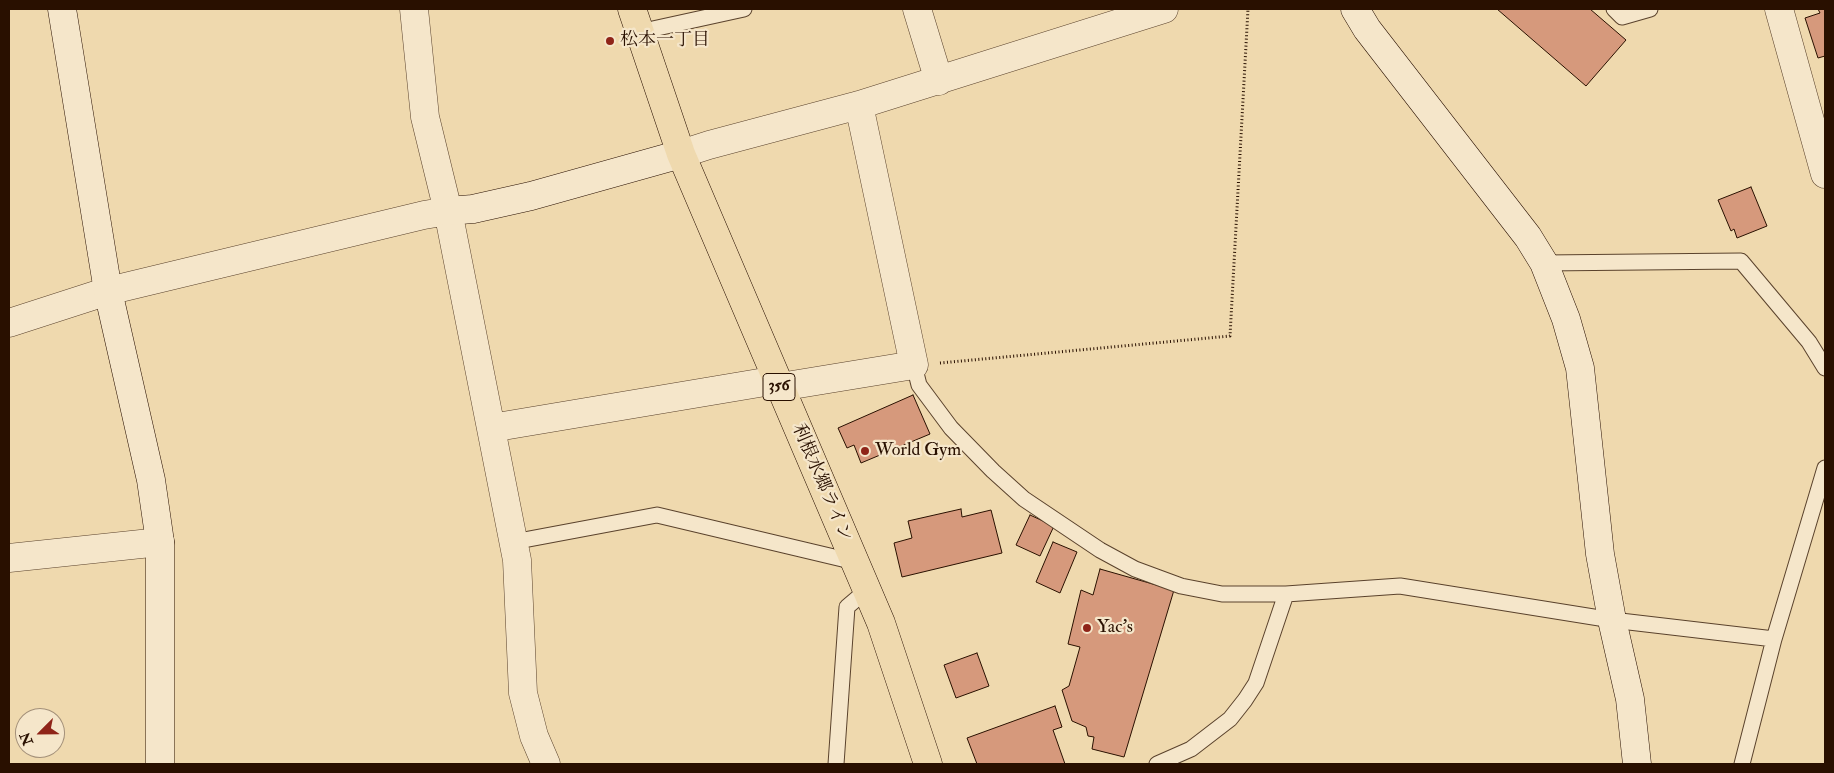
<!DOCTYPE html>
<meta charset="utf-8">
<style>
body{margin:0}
#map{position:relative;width:1834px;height:773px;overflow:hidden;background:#efd9ae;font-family:"IM FELL Double Pica",serif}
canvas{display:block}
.frame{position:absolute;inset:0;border:10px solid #291000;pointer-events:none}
.north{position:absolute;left:15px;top:708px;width:50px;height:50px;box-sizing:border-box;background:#f5e6ca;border:1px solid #a39079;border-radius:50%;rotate:247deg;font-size:14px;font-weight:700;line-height:20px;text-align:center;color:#291000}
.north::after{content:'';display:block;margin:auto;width:18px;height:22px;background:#8f2418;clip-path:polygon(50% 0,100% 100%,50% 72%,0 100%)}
</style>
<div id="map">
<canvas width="1834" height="773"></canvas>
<div class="frame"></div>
<div class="north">N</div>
</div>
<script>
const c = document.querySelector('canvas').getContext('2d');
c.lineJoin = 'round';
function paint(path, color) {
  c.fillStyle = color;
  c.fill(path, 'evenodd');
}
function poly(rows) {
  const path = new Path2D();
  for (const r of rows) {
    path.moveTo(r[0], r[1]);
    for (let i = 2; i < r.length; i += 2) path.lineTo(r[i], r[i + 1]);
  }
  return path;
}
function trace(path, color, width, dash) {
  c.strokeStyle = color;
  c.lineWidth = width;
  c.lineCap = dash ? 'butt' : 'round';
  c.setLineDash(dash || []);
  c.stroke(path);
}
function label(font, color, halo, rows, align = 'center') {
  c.font = font + ' "IM FELL Double Pica","Noto Serif JP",serif';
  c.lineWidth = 4.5;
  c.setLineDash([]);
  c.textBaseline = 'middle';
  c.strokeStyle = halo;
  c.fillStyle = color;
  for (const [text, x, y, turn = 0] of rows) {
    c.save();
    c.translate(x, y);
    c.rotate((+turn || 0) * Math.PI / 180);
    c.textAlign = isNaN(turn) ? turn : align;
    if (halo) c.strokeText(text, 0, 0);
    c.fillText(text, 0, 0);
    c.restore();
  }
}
const building = poly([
 [1497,9,1590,9,1626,40,1586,86,1497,9],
 [1818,9,1825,9,1825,56,1818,58,1805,18,1820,13,1818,9],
 [1751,187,1767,226,1737,238,1734,229,1731,231,1718,200,1751,187],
 [913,395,930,434,861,463,854,445,847,448,838,428,913,395],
 [961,509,962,517,991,510,1002,553,902,577,894,543,912,538,908,521,961,509],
 [1030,515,1054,526,1040,556,1016,545,1030,515],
 [1053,542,1077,552,1060,593,1036,582,1053,542],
 [1100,569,1174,590,1124,757,1092,749,1094,737,1088,736,1086,727,1072,721,1062,690,1069,686,1080,647,1068,644,1081,590,1093,595,1100,569],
 [977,653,989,686,956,698,944,665,977,653],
 [1055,706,1062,727,1053,730,1065,764,977,764,967,738,1055,706]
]);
const path = poly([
 [940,363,1230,336,1248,9]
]);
const lane = poly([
 [1614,9,1622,17,1650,9],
 [639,32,744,9],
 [1544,263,1741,261,1809,342,1825,368],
 [914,365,919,385,951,428,993,471,1024,499,1100,550,1135,569,1181,586,1222,594,1286,594,1400,586,1612,620,1774,639],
 [513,542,657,515,855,562],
 [836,764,847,607,867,590],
 [1157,764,1191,749,1230,719,1245,700,1256,683,1286,594],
 [1742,764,1774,639,1825,468]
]);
const street = poly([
 [414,9,425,117,448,211,517,560,523,693,534,736,546,764],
 [917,9,939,81],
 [1779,9,1825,174],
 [681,154,709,145,859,105,1164,9],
 [9,323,108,291,424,215,448,211],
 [780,387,914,365,859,105],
 [491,428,777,380],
 [9,558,160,542]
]);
const secondary = poly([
 [62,9,108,291,151,480,160,542,160,764],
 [1355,9,1367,29,1528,237,1544,263,1566,319,1580,368,1600,554,1612,620,1630,699,1637,764],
 [448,211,473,209,531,196,681,154]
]);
const highway = poly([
 [632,9,681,154,881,623,928,764]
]);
const markers = [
 [610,41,5,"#8f2418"],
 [865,451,5,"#8f2418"],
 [1087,628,5,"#8f2418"]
];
const shields = [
 [779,387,32]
];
const shieldNames = [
 ["356",779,387]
];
const poiNames = [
 ["松本一丁目",620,41],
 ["World Gym",875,451],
 ["Yac's",1097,628]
];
const streetNames = [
 ["利根水郷ライン",821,483,67]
];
paint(building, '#d6997c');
trace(building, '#291000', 1);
trace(lane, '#5a422c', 17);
trace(street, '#5a422c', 29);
trace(secondary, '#291000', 29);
trace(highway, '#291000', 29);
trace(path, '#291000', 3, [1, 2.5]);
trace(lane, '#f5e6ca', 15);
trace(street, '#f5e6ca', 28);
trace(secondary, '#f5e6ca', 28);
trace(highway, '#efd9ae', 28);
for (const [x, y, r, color] of markers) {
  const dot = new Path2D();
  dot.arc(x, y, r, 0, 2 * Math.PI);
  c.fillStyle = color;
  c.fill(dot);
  trace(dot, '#f5e6ca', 2);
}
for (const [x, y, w] of shields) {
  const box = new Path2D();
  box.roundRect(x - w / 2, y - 13.5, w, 27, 4);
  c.fillStyle = '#f5e6ca';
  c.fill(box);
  trace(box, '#291000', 1);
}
label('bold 16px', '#291000', null, shieldNames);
label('18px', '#291000', '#f5e6ca', poiNames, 'left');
label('18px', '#291000', '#f5e6ca', streetNames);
</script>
